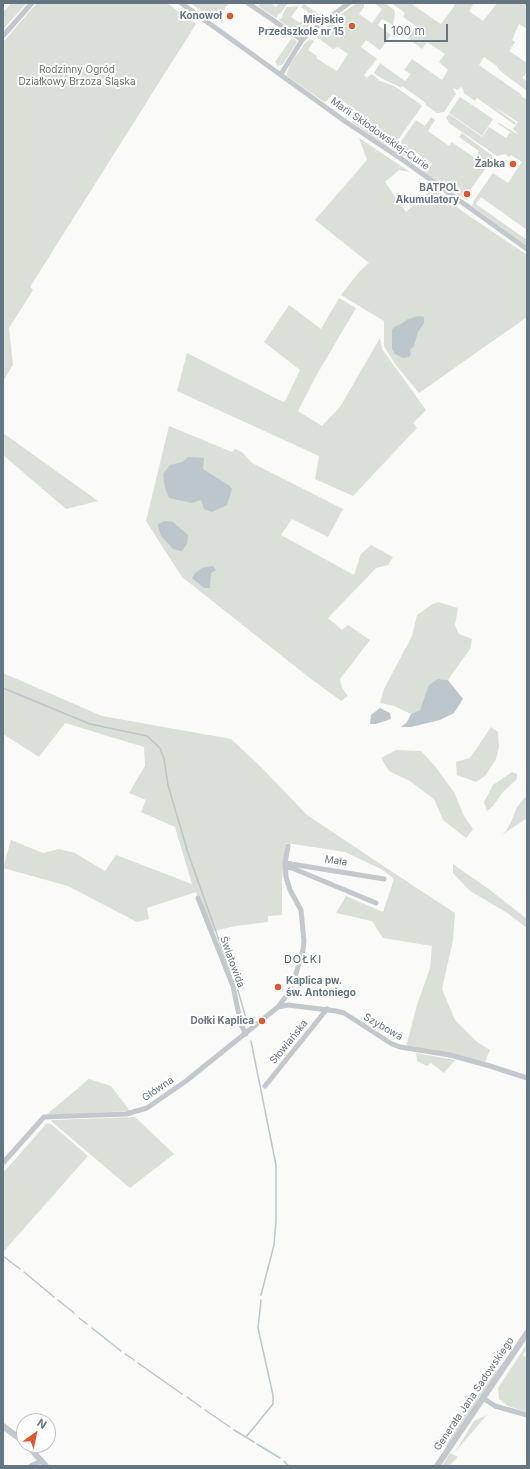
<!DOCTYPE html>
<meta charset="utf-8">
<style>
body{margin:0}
#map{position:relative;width:530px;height:1469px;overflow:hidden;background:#fafaf8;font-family:Inter,sans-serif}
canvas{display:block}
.frame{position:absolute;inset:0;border:4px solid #657683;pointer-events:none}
.north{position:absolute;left:16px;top:1413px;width:40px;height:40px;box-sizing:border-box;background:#fff;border:1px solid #c1c8cd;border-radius:50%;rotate:33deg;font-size:11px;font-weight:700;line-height:16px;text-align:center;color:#657683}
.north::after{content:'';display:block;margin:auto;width:14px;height:18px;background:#e4572e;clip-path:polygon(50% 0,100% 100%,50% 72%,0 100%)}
.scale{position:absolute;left:384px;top:24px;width:64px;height:18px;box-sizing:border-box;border:2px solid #657683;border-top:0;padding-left:5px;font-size:12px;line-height:14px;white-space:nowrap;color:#657683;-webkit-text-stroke:3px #fff;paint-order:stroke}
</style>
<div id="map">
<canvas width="530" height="1469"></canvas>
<div class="frame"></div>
<div class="north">N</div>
<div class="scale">100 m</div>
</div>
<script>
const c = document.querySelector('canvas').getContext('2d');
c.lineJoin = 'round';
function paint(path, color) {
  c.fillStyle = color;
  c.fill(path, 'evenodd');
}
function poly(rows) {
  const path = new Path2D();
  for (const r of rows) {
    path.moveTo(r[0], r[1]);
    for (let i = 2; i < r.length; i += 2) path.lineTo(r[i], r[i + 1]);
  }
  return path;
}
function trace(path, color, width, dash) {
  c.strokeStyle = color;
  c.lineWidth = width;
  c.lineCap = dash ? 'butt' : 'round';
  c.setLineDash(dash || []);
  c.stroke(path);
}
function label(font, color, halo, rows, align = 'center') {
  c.font = font + ' Inter,sans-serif';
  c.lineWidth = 4;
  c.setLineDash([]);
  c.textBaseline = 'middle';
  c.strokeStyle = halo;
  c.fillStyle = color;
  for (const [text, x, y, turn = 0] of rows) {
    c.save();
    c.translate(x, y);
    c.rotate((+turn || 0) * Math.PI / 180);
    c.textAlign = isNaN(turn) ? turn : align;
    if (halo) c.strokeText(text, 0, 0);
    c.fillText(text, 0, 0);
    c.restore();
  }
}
const green = poly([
 [11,3,27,3,3,29,3,12],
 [37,3,167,3,196,24,30,287,33,290,9,328,13,365,3,381,3,42],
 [190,3,227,3,228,4,216,21],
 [261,3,271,3,276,7,279,3,288,3,280,14,279,13,277,16,277,18,276,18,258,6],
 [357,3,364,4,364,7,359,14,372,23,382,9,374,3,385,3,394,10,395,13,393,25,382,19,378,25,391,35,380,50,366,40,361,47,377,59,364,75,367,78,370,75,372,74,380,81,394,86,420,104,422,106,397,141,395,139,393,142,388,139,385,143,387,145,386,146,352,122,352,119,353,117,355,119,359,113,333,94,327,101,324,102,287,76,287,73,290,64,306,42,310,39,314,41,308,50,317,56,316,58,337,71,348,54,338,47,333,49,314,35,319,30,322,32,328,26,328,23],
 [391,3,413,3,413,5,441,24,455,5,453,3,474,3,469,11,483,21,497,3,523,3,527,10,527,29,519,24,512,40,515,42,509,51,527,63,527,72,522,78,527,81,527,91,499,70,497,66,484,57,479,65,522,95,521,96,527,100,527,230,481,197,476,204,527,240,527,246,472,206,474,200,493,173,508,183,522,162,511,155,509,157,505,154,497,156,449,123,446,117,449,114,482,137,489,127,506,138,510,132,497,123,499,123,519,135,513,129,518,122,493,106,516,123,515,125,477,98,475,101,464,93,463,89,461,87,457,90,454,88,453,89,456,94,444,112,437,113,426,105,426,103,402,86,402,88,381,78,374,73,380,63,405,81,411,74,404,70,412,59,442,80,448,70,439,62,445,54,427,42,422,49,408,38,416,26,403,17,405,13],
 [304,4,323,17,303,33,300,34,280,21,279,19,281,19,283,16,282,15,287,7,299,6,291,17,300,23,308,12,301,7],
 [291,39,295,39,297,42,283,64,278,66,275,62],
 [460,97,493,119,482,136,449,113],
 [431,117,435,120,428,131,449,146,452,142,453,143,475,158,479,151,459,137,462,133,494,157,492,164,489,164,470,190,468,189,464,194,469,198,467,200,424,174,423,170,428,168,432,164,410,148,404,156,401,157,395,152,395,150,416,120,425,126],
 [359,138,410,172,399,170,385,182,406,212,433,188,462,211,527,255,527,317,419,393,395,364,384,346,384,321,341,295,359,272,369,263,315,220,367,160],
 [339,298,356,308,316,376,298,411,322,426,340,407,380,338,382,349,426,410,413,423,417,428,353,496,315,479,319,456,177,391,187,353,283,402,285,401,300,370,264,342,289,305,321,329],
 [169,426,232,452,235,449,242,452,252,463,343,509,328,537,292,519,281,535,354,575,361,554,371,545,393,557,388,565,376,568,328,618,342,630,348,625,370,640,340,679,342,688,348,696,341,701,306,675,182,577,146,521],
 [3,433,98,501,66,509,3,455],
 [438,602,458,608,455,625,459,634,472,639,470,649,448,680,438,679,420,710,411,714,394,706,380,703,384,689,412,636,417,615,431,605],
 [3,673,102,716,231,739,261,767,307,815,397,875,455,913,453,940,442,989,455,1020,477,1042,490,1050,485,1062,406,1047,417,1005,430,968,432,946,383,938,372,921,336,913,346,896,383,912,394,879,383,870,345,852,286,843,282,878,282,915,268,916,268,922,236,926,209,932,196,892,147,908,149,919,137,922,68,886,3,868,11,840,43,853,59,849,75,853,105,871,116,855,192,884,175,827,141,812,146,800,129,793,145,766,144,747,65,723,39,757,3,734],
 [491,727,498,732,499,747,496,759,485,776,476,782,457,775,456,762,470,758],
 [396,750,421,751,434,765,454,792,464,816,473,829,466,838,443,820,434,799,410,781,389,771,381,758],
 [512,772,517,774,517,779,503,792,493,806,487,811,484,802,493,785],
 [527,795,527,818,502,835,506,831,511,822,517,807],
 [453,864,490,890,527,919,527,928,506,912,470,891,453,873],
 [416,1053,455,1060,444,1073,431,1063,427,1066,417,1061],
 [89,1079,111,1086,130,1111,46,1115],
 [135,1117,174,1154,130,1188,51,1121,52,1120],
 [47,1123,51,1124,88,1156,4,1251,3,1173],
 [527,1329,527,1330,448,1448,438,1439,503,1363],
 [527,1344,527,1349,523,1355,527,1358,527,1412,508,1406,499,1399,498,1388],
 [487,1415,455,1452,474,1421],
 [450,1453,458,1457,449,1466,442,1466]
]);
const water = poly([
 [419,316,424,317,424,323,418,332,414,346,410,350,411,354,409,357,403,358,395,354,392,349,392,330,394,327,401,324,408,319],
 [188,457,204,458,203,469,230,486,232,489,227,505,212,512,204,509,201,500,192,503,169,498,165,488,163,474,170,465,182,462],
 [165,521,173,522,188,535,187,544,182,551,173,549,161,536,158,527,158,524],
 [213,566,216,570,211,573,210,588,204,588,192,578,195,573,202,568],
 [438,679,448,680,463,699,454,713,440,720,411,727,401,727,407,722,411,714,420,710,429,685],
 [380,708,390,713,391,719,376,724,370,724,371,715]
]);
const stream = poly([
 [3,688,90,724,147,736,160,748,164,759,168,785,188,853,230,971,237,987,247,1022],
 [251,1041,276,1165,276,1221,274,1245,261,1295],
 [3,1256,20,1269],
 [24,1272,54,1297],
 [58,1300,74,1313],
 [79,1318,87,1324],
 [92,1328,121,1351],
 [125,1354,134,1360],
 [138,1363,182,1394],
 [187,1397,201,1407],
 [205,1410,230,1427],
 [234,1430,254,1442],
 [246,1437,273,1404,273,1395,258,1328,261,1300],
 [257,1444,280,1458],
 [284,1461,289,1466]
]);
const minor = poly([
 [181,3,346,122,403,160,527,249],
 [248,3,302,40],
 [527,3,527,4],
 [3,36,32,3],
 [281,74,302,40,314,29,349,3],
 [285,863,384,879],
 [285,867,292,868,376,903],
 [198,898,233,986,241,1025,246,1034],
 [278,1007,288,1005,336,1011,344,1013,392,1044,400,1047,450,1055,490,1066,527,1078],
 [265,1086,327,1009],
 [3,1163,44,1117,126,1114,147,1108,186,1081,278,1007,287,995,295,977,303,950,304,941,301,910,290,890,286,877,285,863,288,846],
 [483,1398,495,1406,527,1415],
 [31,1466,41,1461]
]);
const tertiary = poly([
 [3,1426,24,1442],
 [27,1445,46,1466],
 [437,1466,527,1333]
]);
const markers = [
 [230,16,4,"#e4572e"],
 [352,26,4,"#e4572e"],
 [513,164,4,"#e4572e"],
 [467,194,4,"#e4572e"],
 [278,987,4,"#e4572e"],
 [262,1021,4,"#e4572e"]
];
const poiNames = [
 ["Konowoł",222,16],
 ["Miejskie",344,20],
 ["Przedszkole nr 15",344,32],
 ["Żabka",505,164],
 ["BATPOL",459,188],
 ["Akumulatory",459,200],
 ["Kaplica pw.",286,981,"left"],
 ["św. Antoniego",286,993,"left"],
 ["Dołki Kaplica",254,1021]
];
const parkNames = [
 ["Rodzinny Ogród",77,70],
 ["Działkowy Brzoza Śląska",77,82]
];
const streetNames = [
 ["Marii Skłodowskiej-Curie",380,134,35],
 ["Mała",336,861,9],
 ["Światowida",232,962,70],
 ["Szybowa",383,1027,30],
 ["Słowiańska",289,1042,-51],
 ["Główna",158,1089,-34],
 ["Generała Jana Sadowskiego",474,1394,-56]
];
const neighbourhoodNames = [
 ["DOŁKI",303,960]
];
paint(green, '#dadfd7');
paint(water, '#bbc7cb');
trace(stream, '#bbc7cb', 1.5);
trace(minor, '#c3c8cc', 5);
trace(tertiary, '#c3c8cc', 6);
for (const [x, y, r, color] of markers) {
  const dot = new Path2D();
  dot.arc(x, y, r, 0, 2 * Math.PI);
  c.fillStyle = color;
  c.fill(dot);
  trace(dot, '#fff', 1.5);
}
label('bold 10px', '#657683', '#fff', poiNames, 'right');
label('10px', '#687a64', '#fff', parkNames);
label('10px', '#657683', '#fff', streetNames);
c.letterSpacing = '1px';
label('11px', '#57646e', '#fff', neighbourhoodNames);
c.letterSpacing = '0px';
</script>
